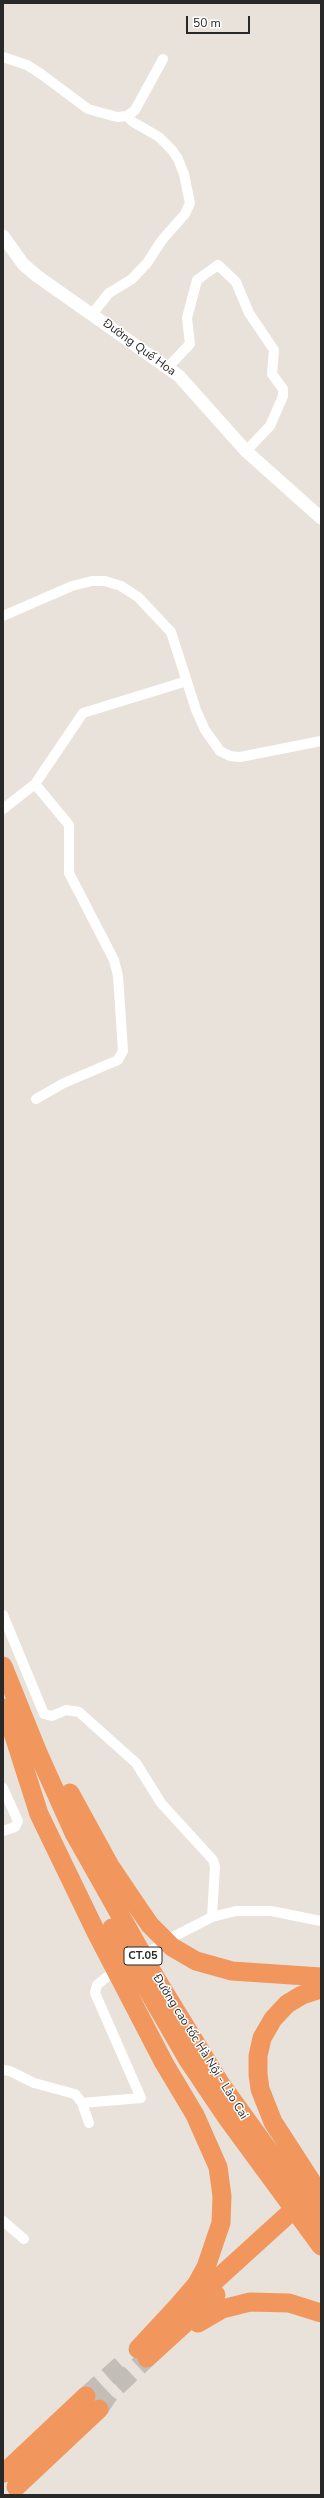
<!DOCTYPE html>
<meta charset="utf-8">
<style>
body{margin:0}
#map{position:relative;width:324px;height:2498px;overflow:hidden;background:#e9e2da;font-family:"Nunito Sans",sans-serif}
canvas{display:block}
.frame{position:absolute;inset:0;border:4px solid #282828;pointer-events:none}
.scale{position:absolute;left:186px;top:16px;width:64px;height:18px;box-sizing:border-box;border:2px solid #282828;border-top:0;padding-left:5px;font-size:12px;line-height:14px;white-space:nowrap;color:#282828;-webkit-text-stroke:3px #fff;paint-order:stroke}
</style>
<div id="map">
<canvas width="324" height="2498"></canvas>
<div class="frame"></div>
<div class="scale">50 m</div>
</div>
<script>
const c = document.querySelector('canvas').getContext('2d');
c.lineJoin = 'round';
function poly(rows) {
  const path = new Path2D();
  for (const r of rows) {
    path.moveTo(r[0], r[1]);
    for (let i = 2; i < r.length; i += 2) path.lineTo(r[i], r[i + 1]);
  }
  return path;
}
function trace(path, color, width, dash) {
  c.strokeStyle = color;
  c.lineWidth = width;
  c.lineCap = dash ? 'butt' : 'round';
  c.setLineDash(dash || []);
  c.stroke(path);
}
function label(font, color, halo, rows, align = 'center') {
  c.font = font + ' "Nunito Sans",sans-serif';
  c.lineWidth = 3;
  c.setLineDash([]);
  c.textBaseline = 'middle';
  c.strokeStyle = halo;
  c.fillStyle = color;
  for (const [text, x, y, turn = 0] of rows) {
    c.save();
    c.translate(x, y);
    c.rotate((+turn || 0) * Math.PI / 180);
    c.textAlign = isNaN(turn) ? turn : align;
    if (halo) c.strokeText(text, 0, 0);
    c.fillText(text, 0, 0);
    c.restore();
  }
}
const motorwayTunnel = poly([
 [86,2396,121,2365],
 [99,2409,109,2394,147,2358]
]);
const minor = poly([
 [3,57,27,65,41,74,88,109,117,117,127,116,135,110,163,59],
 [92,314,109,293,132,279,147,263,162,240,185,214,190,203,184,174,178,159,172,150,159,137,133,122,127,116],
 [168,367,190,344,187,318,197,280,218,265,236,282,249,313,274,350,272,374,283,389,283,396,270,426,246,451],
 [3,616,72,586,92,581,105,581,121,586,138,597,171,632,196,710,205,730,220,751,230,756,240,757,321,741],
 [35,784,69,825,69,873,114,960,118,976,123,1051,118,1060,64,1083,36,1099],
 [3,809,35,784,83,713,187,681],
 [3,1615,44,1714,52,1716,66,1710,79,1712,136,1763,161,1803,213,1860,215,1867,212,1917],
 [3,1788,18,1821,15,1827,3,1831],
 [173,1937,212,1917,236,1911,271,1911,321,1921],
 [150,1951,162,1944],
 [3,2070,10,2071,34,2083,75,2094,82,2103,89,2123],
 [82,2103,141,2098,95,1993,97,1985,109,1975],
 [3,2221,24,2239]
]);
const tertiary = poly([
 [3,236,23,264,37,276,179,376,246,451,321,518]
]);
const motorway = poly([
 [3,1666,38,1753,74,1833,155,1977,220,2083,321,2223],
 [5,1708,39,1814,96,1932,164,2063,195,2115,218,2167,222,2196,221,2223,206,2267,196,2285,177,2307,138,2349],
 [70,1793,110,1866,139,1909,150,1925,172,1947,196,1961,232,1971,321,1977],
 [112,1928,188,2060,227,2118,321,2246],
 [321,1989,302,1995,287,2004,273,2019,262,2038,258,2056,258,2074,260,2089,273,2122,321,2196],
 [195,2299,304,2200],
 [198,2323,222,2309,250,2302,289,2303,321,2313],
 [147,2358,216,2295],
 [4,2473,86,2396],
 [16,2487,99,2409]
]);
const shields = [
 [143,1956,38]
];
const shieldNames = [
 ["CT.05",143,1956]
];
const streetNames = [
 ["Đường Quế Hoa",139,348,36],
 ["Đường cao tốc Hà Nội - Lào Cai",200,2047,58]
];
trace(motorwayTunnel, '#c2bdb6', 19, [19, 10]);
trace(minor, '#fff', 10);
trace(tertiary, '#fff', 13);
trace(motorway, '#f1975e', 19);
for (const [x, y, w] of shields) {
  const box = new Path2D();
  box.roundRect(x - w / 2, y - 9, w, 18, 3);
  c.fillStyle = '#fff';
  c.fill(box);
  trace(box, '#282828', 1);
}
label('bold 11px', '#282828', null, shieldNames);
label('12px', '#282828', '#fff', streetNames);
</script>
